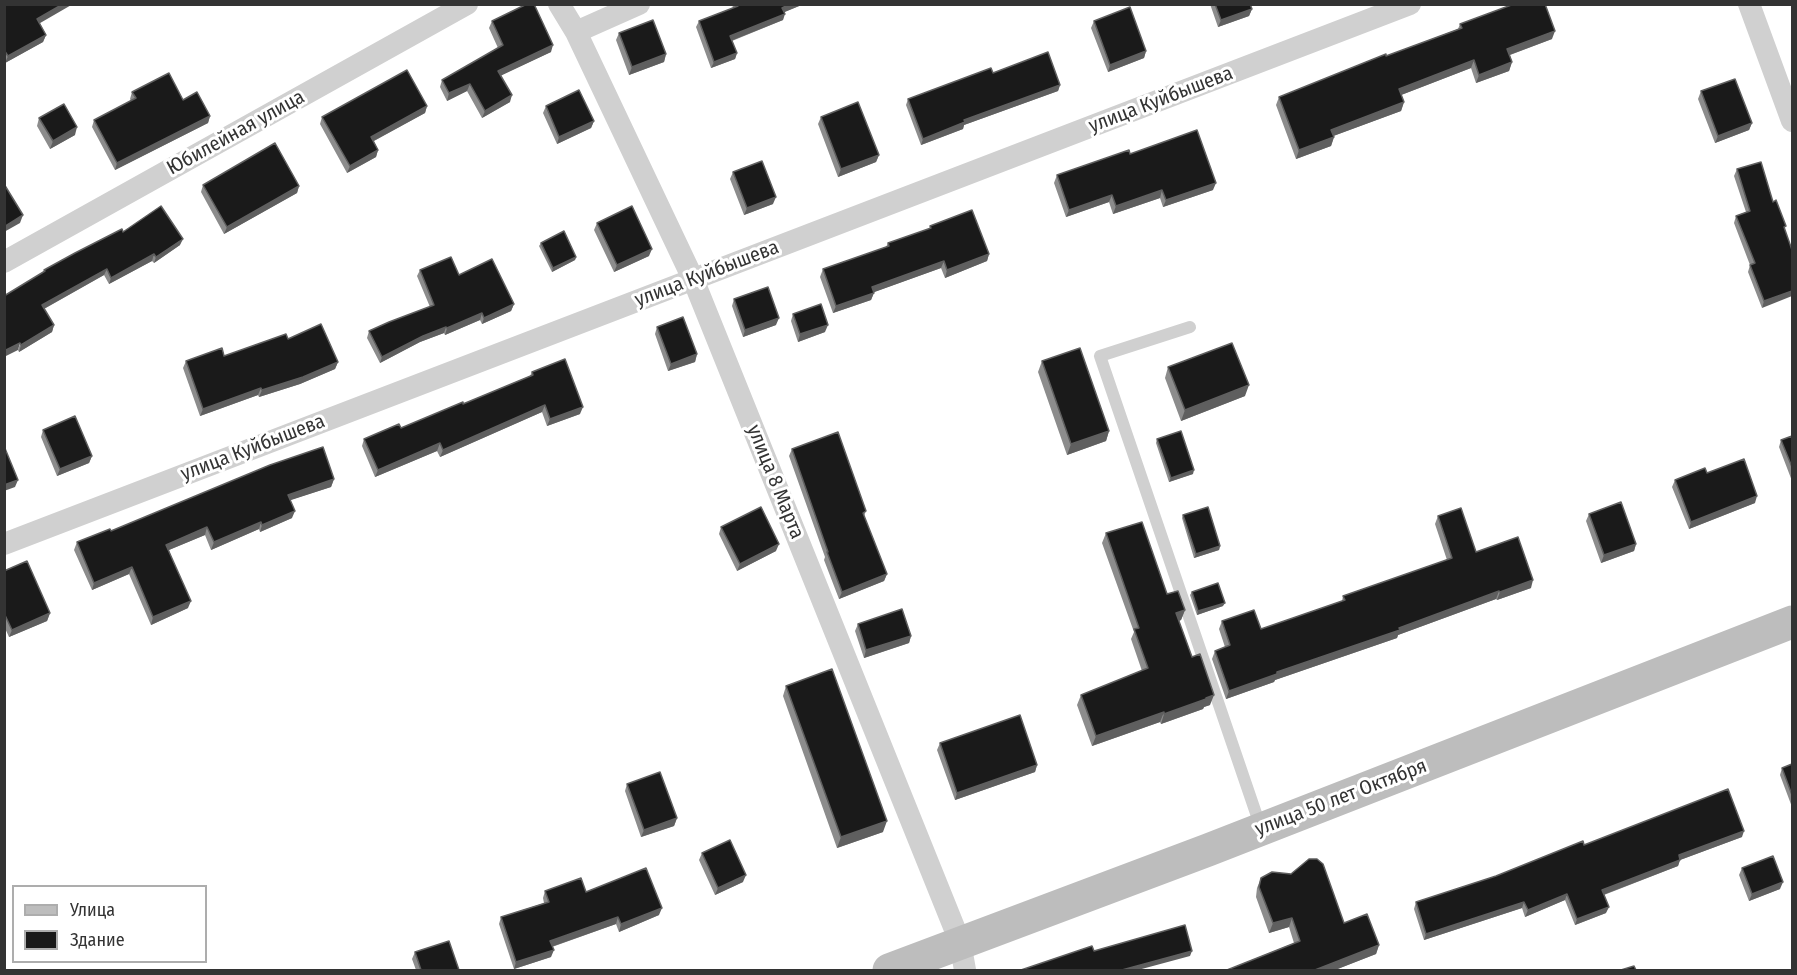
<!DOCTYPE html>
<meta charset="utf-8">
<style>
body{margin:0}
#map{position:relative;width:1797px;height:975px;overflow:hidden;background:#fff;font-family:"Fira Sans Condensed",sans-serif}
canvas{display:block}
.frame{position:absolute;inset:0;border:6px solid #333;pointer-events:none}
.legend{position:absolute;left:12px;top:885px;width:195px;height:78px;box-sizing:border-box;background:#fff;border:2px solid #adadad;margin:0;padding:8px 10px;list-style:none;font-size:18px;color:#333}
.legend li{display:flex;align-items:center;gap:12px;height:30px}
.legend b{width:30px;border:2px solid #adadad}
</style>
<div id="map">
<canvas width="1797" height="975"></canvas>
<div class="frame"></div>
<ul class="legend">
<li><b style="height:8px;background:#bdbdbd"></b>Улица</li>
<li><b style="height:16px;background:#1a1a1a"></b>Здание</li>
</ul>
</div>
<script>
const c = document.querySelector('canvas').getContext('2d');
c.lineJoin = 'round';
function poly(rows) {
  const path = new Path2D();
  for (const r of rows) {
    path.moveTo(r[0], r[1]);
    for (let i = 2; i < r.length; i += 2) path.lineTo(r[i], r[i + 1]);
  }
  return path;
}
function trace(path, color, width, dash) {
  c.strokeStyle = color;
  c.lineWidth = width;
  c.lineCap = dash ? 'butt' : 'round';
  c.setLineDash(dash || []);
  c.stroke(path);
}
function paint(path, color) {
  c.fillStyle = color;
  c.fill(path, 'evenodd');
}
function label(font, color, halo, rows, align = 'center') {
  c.font = font + ' "Fira Sans Condensed",sans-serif';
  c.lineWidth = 6;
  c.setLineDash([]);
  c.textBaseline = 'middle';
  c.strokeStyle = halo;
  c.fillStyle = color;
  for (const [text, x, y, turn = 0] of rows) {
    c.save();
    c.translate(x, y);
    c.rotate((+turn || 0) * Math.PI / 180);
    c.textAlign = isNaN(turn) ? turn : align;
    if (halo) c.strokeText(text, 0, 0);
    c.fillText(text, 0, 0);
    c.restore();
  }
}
const service = poly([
 [1190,327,1100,356,1261,828]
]);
const minor = poly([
 [559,4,576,32,693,279,960,942,965,970],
 [1749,4,1792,121],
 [576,32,639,4],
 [4,262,467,4],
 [4,544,1410,4]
]);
const secondary = poly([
 [889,970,1208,850,1792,622]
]);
const wall = poly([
 [4,4,40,23,46,35,43,42,5,63,4,61],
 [732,4,804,4,784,12,783,20,732,41,737,53,735,59,711,68,696,27,699,21,733,8],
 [1210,4,1250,4,1252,9,1249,16,1218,27],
 [492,21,551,52,501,75,510,102,482,118,467,91,447,101,440,87,442,80,498,48,489,28],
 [1094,21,1146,51,1144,58,1108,72,1091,28],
 [1460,24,1552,39,1510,55,1512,62,1509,71,1476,83,1471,68,1401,95,1404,102,1401,111,1333,136,1334,137,1331,146,1296,159,1276,105,1279,97,1458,29],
 [619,33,666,54,664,62,629,75,616,40],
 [993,73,1060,85,1058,91,964,125,963,129,921,145,906,105,908,99],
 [1701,91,1752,123,1749,130,1715,143,1698,99],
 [132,92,183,100,210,116,208,123,115,170,92,127,94,120,131,101,130,99],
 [427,106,425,113,374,141,378,150,376,157,347,173,320,124,322,117],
 [546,106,594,121,591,128,557,144,543,113],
 [821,117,879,155,876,162,838,177,818,124],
 [39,118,75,135,50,149,37,126],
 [1130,154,1213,190,1163,207,1160,198,1113,214,1109,202,1066,217,1054,183,1057,175],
 [1737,169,1773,202,1792,250,1762,308,1748,272,1750,265,1734,223,1736,216,1746,212,1734,176],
 [733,172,773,204,744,215,730,179],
 [203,185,299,186,297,193,224,234,201,192],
 [597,223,649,256,614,272,594,230],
 [930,226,989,254,987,261,945,278,941,268,874,292,871,300,833,313,820,277,823,269,886,247,888,243,929,229],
 [123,232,180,245,154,263,152,261,109,284,104,275,44,309,54,325,52,332,19,352,18,350,44,270],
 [541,243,576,257,575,260,552,272,539,246],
 [420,270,459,275,514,304,511,311,482,324,480,320,445,335,444,333,420,342,380,363,367,338,369,331,430,307,417,276],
 [734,299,776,325,743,337,732,306],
 [793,314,825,332,798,342,791,321],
 [657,327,697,354,695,362,668,371,655,334],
 [288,339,338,362,335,369,300,384,259,397,258,395,200,416,183,368,186,361,224,356],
 [1042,361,1109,431,1106,441,1067,455,1038,372],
 [1168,367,1245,396,1181,421,1165,378],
 [532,372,580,414,547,426,542,412,440,457,437,451,375,477,362,446,364,439,401,428,463,404,530,376],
 [43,430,92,456,89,463,57,476,41,437],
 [1792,436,1792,481,1779,447,1781,440],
 [1157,439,1193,474,1169,482,1156,443],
 [792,449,866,511,864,516,887,574,884,581,839,599,824,560,825,557,789,456],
 [1707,473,1755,503,1689,529,1672,487,1675,480],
 [334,479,331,487,290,500,292,518,260,532,259,529,211,550,205,535,169,550,188,608,151,625,129,574,92,590,74,550,77,542,111,531],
 [1589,514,1636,544,1634,551,1601,563,1586,521],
 [1183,515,1220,546,1219,550,1194,558,1182,518],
 [1438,516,1476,552,1531,588,1497,600,1496,599,1398,635,1397,638,1275,680,1274,682,1226,699,1212,659,1215,651,1225,647,1219,629,1222,621,1261,629,1342,601,1343,596,1447,560,1435,524],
 [721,527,776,551,737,571,719,534],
 [1106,533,1185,610,1181,620,1179,621,1192,657,1210,705,1204,707,1203,709,1161,724,1160,722,1092,746,1077,705,1081,695,1142,671,1131,639,1134,632,1102,543],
 [4,571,50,613,47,621,9,637,4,626],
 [1192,592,1223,606,1197,615,1190,595],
 [858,624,911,636,909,643,864,658,855,631],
 [786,686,883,832,837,848,783,696],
 [940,743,1037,765,1035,772,955,800,937,750],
 [1792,764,1792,807,1780,775,1782,768],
 [627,784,677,818,674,826,641,837,625,791],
 [1742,837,1680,860,1678,866,1604,895,1606,913,1575,925,1565,900,1525,917,1522,908,1424,940,1414,909,1416,902,1496,876,1584,845],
 [702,853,743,882,715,895,699,860],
 [1742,868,1780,889,1749,901,1739,875],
 [1261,878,1344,923,1379,945,1376,954,1335,970,1227,970,1294,943,1289,927,1269,933,1256,897,1257,888],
 [545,891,586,892,659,915,619,932,616,924,552,947,551,957,514,969,499,924,501,917,544,903,543,898],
 [415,952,459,970,416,970,412,959]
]);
const shadedWall = poly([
 [63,4,73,4,35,26,37,19],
 [790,4,804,4,780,14,782,8],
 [1252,9,1249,16,1218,27,1221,20],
 [785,14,783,20,728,42,730,36],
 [1555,31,1552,39,1504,57,1507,49],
 [46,35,43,42,5,63,8,56],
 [553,45,551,52,496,78,498,71],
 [1146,51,1144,58,1108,72,1110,65],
 [737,53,735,59,711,68,714,62],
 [666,54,664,62,629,75,632,67],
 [1474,60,1471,68,1396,97,1399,89],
 [1512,62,1509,71,1476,83,1479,75],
 [470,84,467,91,447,101,449,93],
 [1060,85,1058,91,964,125,963,129,921,145,923,139,964,120],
 [512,95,510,102,482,118,485,111],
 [1404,102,1401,111,1328,138,1331,130],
 [427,106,425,113,368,144,371,137],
 [210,116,208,123,115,170,117,163],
 [594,121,591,128,557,144,559,137],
 [1752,123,1749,130,1715,143,1718,136],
 [77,127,75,135,50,149,53,141],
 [1334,137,1331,146,1296,159,1299,150],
 [378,150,376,157,347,173,350,166],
 [879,155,876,162,838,177,841,169],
 [1216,183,1213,190,1163,207,1166,200],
 [299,186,297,193,224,234,227,227],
 [1162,190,1160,198,1113,214,1116,206],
 [1112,195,1109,202,1066,217,1069,210],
 [776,197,773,204,744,215,747,208],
 [23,215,20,223,4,232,4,227],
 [183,239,180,245,154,263,156,257],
 [652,249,649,256,614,272,617,265],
 [154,254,152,261,109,284,111,278],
 [989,254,987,261,945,278,947,270],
 [576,257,575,260,552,272,553,268],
 [944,261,941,268,869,294,872,287],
 [107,269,104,275,40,311,42,305],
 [1792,291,1792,296,1762,308,1764,301],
 [874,293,871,300,833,313,836,306],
 [514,304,511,311,482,324,484,318],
 [482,313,480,320,445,335,447,328],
 [779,318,776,325,743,337,745,330],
 [54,325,52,332,19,352,21,345],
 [828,325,825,332,798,342,800,334],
 [446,327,444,333,420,342,380,363,382,357,423,336],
 [20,343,18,350,4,357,4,351],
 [697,354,695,362,668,371,671,364],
 [338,362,335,369,300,384,259,397,262,390],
 [1249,385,1245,396,1181,421,1185,410],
 [261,388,258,395,200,416,203,409],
 [545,405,542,412,440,457,443,450],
 [583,407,580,414,547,426,550,419],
 [1109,431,1106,441,1067,455,1071,444],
 [440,443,437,451,375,477,378,470],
 [92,456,89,463,57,476,60,469],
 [1194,470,1193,474,1169,482,1171,478],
 [334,479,331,487,285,502,288,495],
 [18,480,15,487,4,491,4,485],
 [1757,496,1755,503,1689,529,1691,522],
 [295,511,292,518,260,532,262,525],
 [261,522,259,529,211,550,214,542],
 [207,527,205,535,164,552,166,545],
 [779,544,776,551,737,571,740,564],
 [1636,544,1634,551,1601,563,1604,555],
 [1220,546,1219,550,1194,558,1196,554],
 [132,567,129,574,92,590,94,583],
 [887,574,884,581,839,599,842,592],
 [1533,580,1531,588,1497,600,1500,592],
 [1499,591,1496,599,1398,635,1397,638,1275,680,1274,682,1226,699,1229,691,1277,672],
 [191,601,188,608,151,625,153,617],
 [1225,603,1223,606,1197,615,1198,611],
 [1185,610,1181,620,1172,623,1176,613],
 [50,613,47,621,9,637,12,630],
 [911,636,909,643,864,658,866,650],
 [1214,695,1210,705,1204,707,1203,709,1161,724,1164,714],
 [1164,712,1160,722,1092,746,1096,736],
 [1037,765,1035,772,955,800,957,793],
 [677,818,674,826,641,837,644,830],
 [887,821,883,832,837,848,841,837],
 [1744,831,1742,837,1680,860,1678,866,1600,896,1602,890,1679,855],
 [746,875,743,882,715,895,718,888],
 [1783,882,1780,889,1749,901,1752,894],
 [1567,894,1565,900,1525,917,1528,910],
 [1524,902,1522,908,1424,940,1426,934],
 [1609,907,1606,913,1575,925,1577,919],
 [662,908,659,915,619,932,621,924],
 [618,917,616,924,548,948,550,941],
 [1292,918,1289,927,1269,933,1273,923],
 [1379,945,1376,954,1335,970,1315,970],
 [554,950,551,957,514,969,516,962],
 [1192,951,1190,956,1138,970,1122,970]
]);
const building = poly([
 [4,4,63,4,37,19,46,35,8,56,4,50,4,4],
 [527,4,534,4,553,45,498,71,512,95,485,111,470,84,449,93,442,80,503,45,492,21,527,4],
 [737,4,790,4,782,8,785,14,730,36,737,53,714,62,699,21,738,6,737,4],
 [1215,4,1250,4,1252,9,1221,20,1215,4],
 [1514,4,1545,4,1555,31,1507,49,1512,62,1479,75,1474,60,1399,89,1404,102,1331,130,1334,137,1299,150,1279,97,1386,54,1386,56,1462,28,1460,24,1514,4],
 [1130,7,1146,51,1110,65,1094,21,1130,7],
 [653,20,666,54,632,67,619,33,653,20],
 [1048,52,1060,85,964,120,965,122,923,139,908,99,991,68,993,73,1048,52],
 [407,70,427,106,371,137,378,150,350,166,322,117,407,70],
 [169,73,183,100,197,92,210,116,117,163,94,120,136,98,132,92,169,73],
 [1735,79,1752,123,1718,136,1701,91,1735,79],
 [579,90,594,121,559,137,546,106,579,90],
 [858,102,879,155,841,169,821,117,858,102],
 [64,104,77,127,53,141,39,118,64,104],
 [1197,130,1216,183,1166,200,1162,190,1116,206,1112,195,1069,210,1057,175,1129,150,1130,154,1197,130],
 [275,143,299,186,227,227,203,185,275,143],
 [762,161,776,197,747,208,733,172,762,161],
 [1761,162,1773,202,1776,200,1786,226,1784,227,1792,250,1792,291,1764,301,1750,265,1755,263,1736,216,1750,211,1737,169,1761,162],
 [4,184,23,215,4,227,4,184],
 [161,206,183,239,156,257,154,254,111,278,107,269,42,305,54,325,21,345,20,343,4,351,4,296,45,271,44,270,75,253,122,229,123,232,161,206],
 [632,206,652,249,617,265,597,223,632,206],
 [972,210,989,254,947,270,944,261,872,287,874,293,836,306,823,269,889,246,888,243,931,228,930,226,972,210],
 [564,231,576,257,553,268,541,243,564,231],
 [451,257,459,275,492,259,514,304,484,318,482,313,447,328,446,327,423,336,382,357,369,331,389,322,434,305,420,270,451,257],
 [768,287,779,318,745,330,734,299,768,287],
 [821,304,828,325,800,334,793,314,821,304],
 [683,317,697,354,671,364,657,327,683,317],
 [321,324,338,362,303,377,262,390,261,388,203,409,186,361,222,348,224,356,286,334,288,339,321,324],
 [1232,343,1249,385,1185,410,1168,367,1232,343],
 [1080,348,1109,431,1071,444,1042,361,1080,348],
 [565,359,583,407,550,419,545,405,443,450,440,443,378,470,364,439,399,424,401,428,463,402,463,404,533,375,532,372,565,359],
 [75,416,92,456,60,469,43,430,75,416],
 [1181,431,1194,470,1171,478,1157,439,1181,431],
 [838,432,866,511,863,513,887,574,842,592,827,552,828,552,792,449,838,432],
 [1792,436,1792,467,1781,440,1792,436],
 [4,446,18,480,4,485,4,446],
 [323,447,334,479,288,495,295,511,262,525,261,522,214,542,207,527,166,545,191,601,153,617,132,567,94,583,77,542,110,529,111,531,270,465,323,447],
 [1744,459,1757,496,1691,522,1675,480,1705,468,1707,473,1744,459],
 [1621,502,1636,544,1604,555,1589,514,1621,502],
 [761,507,779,544,740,564,721,527,761,507],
 [1208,507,1220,546,1196,554,1183,515,1208,507],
 [1461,508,1476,552,1518,537,1533,580,1500,592,1499,591,1399,628,1400,630,1277,672,1277,674,1229,691,1215,651,1230,645,1222,621,1254,610,1261,629,1345,600,1343,596,1452,558,1438,516,1461,508],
 [1142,522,1167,594,1178,591,1185,610,1176,613,1192,657,1200,654,1214,695,1206,698,1206,699,1164,714,1164,712,1096,736,1081,695,1148,668,1134,629,1139,628,1106,533,1142,522],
 [27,561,50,613,12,630,4,613,4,571,27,561],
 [1218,583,1225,603,1198,611,1192,592,1218,583],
 [902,609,911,636,866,650,858,624,902,609],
 [832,669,887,821,841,837,786,686,832,669],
 [1020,715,1037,765,957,793,940,743,1020,715],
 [1792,764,1792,795,1782,768,1792,764],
 [660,772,677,818,644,830,627,784,660,772],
 [1728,789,1744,831,1679,855,1680,860,1602,890,1609,907,1577,919,1567,894,1528,910,1524,902,1426,934,1416,902,1496,876,1583,841,1584,845,1728,789],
 [730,840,746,875,718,888,702,853,730,840],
 [1773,856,1783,882,1752,894,1742,868,1773,856],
 [1309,859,1317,859,1323,864,1344,923,1367,914,1379,945,1315,970,1227,970,1300,941,1292,918,1273,923,1259,887,1261,878,1272,872,1291,874,1309,859],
 [646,868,662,908,621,924,618,917,550,941,554,950,516,962,501,917,549,902,545,891,581,878,586,892,646,868],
 [1185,925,1192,951,1122,970,1021,970,1092,946,1094,951,1185,925],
 [449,941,459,970,421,970,415,952,449,941],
 [1634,966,1636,970,1621,970,1634,966]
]);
const streetNames = [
 ["улица Куйбышева",1161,100,-21],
 ["Юбилейная улица",236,133,-29],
 ["улица Куйбышева",707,274,-21],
 ["улица Куйбышева",253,448,-21],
 ["улица 8 Марта",775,482,68],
 ["улица 50 лет Октября",1341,798,-21]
];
trace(service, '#d0d0d0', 12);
trace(minor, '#d0d0d0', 22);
trace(secondary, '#bdbdbd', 33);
paint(wall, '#8c8c8c');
paint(shadedWall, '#5f5f5f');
paint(building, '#1a1a1a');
trace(building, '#5f5f5f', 1.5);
label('20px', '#333', '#fff', streetNames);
</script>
